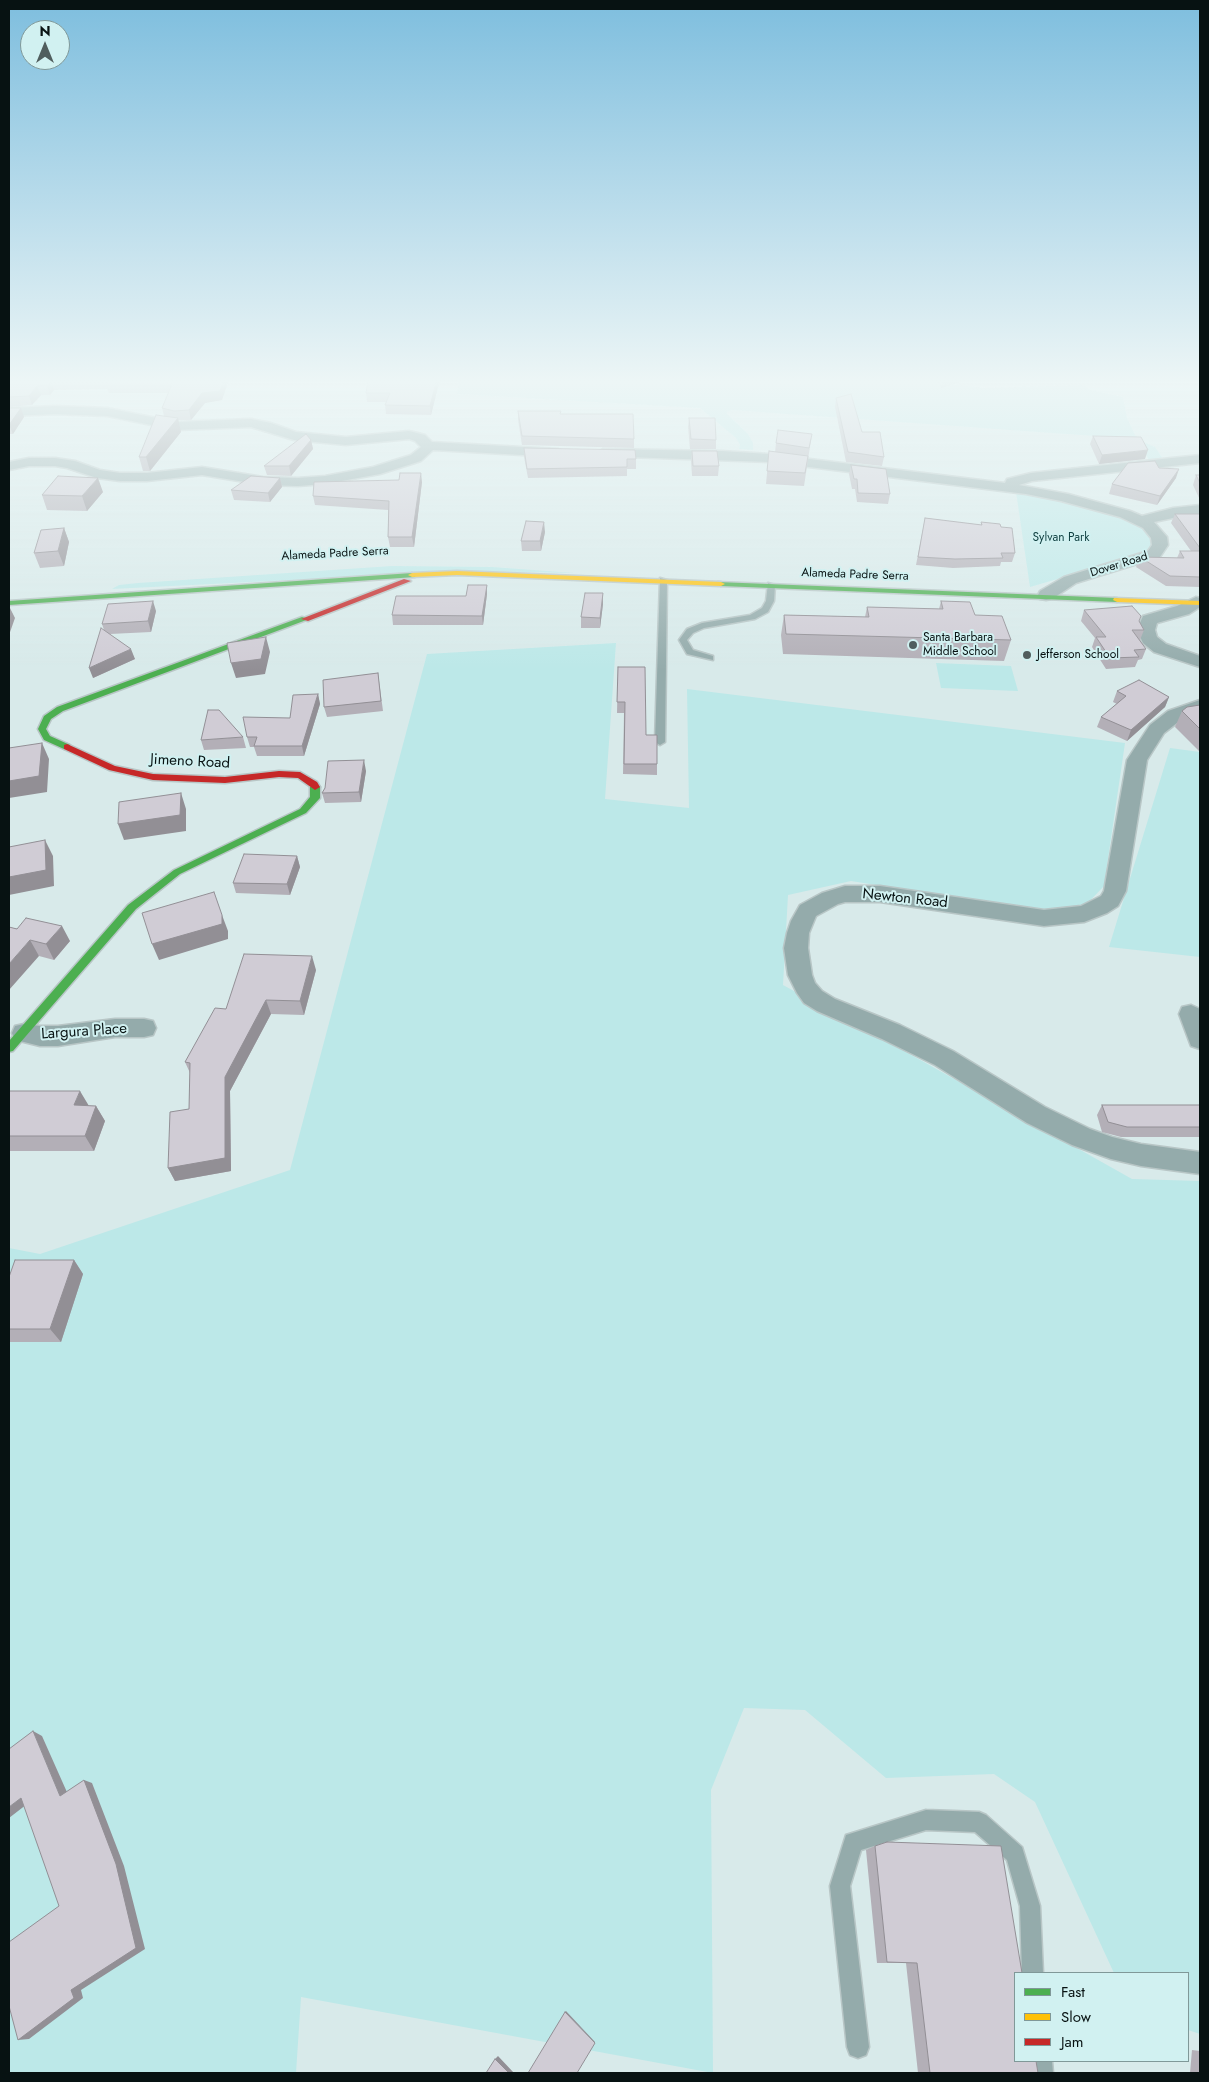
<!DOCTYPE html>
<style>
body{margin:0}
#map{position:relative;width:1209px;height:2082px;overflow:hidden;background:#d8eaea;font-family:Jost,sans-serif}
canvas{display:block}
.frame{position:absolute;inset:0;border:10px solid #071212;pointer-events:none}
.legend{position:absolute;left:1014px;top:1972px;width:175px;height:90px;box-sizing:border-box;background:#d1f1f1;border:1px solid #809898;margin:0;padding:6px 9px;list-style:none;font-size:15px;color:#071212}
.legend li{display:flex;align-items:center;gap:10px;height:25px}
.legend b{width:25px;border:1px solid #809898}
.north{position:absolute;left:20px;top:20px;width:50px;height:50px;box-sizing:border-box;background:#d1f1f1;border:1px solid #809898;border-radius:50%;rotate:0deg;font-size:14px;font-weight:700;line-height:20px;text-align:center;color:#071212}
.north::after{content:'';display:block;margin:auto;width:18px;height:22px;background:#505e5e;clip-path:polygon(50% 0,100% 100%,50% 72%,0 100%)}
</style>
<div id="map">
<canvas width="1209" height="2082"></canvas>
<div class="frame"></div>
<ul class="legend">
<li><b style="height:6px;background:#4caf50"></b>Fast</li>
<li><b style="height:6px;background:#ffc107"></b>Slow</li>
<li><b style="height:6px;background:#c62828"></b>Jam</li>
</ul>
<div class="north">N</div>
</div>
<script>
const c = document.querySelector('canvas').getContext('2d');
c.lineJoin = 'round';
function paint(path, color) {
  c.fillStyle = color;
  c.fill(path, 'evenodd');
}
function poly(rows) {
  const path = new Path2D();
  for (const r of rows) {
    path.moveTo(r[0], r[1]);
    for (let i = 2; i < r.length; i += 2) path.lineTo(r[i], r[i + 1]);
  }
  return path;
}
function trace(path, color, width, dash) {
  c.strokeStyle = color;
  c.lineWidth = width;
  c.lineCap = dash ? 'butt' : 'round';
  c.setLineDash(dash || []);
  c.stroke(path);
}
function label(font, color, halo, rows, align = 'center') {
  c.font = font + ' Jost,sans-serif';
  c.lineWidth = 4;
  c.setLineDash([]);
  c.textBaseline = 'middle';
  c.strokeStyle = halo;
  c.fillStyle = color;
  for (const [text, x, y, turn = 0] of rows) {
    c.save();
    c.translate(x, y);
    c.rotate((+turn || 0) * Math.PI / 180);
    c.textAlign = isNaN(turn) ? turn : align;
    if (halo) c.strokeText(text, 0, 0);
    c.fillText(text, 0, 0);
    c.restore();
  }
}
const green = poly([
 [460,379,928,379,948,384,985,388,1083,385,1091,390,1123,397,1127,418,1135,435,1143,442,1155,447,1163,459,1149,460,1136,439,732,410,727,412,727,414,748,434,753,443,753,450,739,449,740,445,736,438,700,408,457,394],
 [1016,492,1067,501,1121,516,1146,528,1156,543,1147,553,1030,587],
 [392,566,492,567,575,573,471,571,112,589,119,585,138,583],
 [616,643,605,799,689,808,687,689,1125,743,1104,886,1084,907,1041,911,851,881,788,895,783,985,924,1062,1132,1179,1200,1181,1200,2034,1188,2030,1188,1973,1114,1973,1035,1802,994,1774,886,1778,805,1710,744,1708,711,1790,713,2073,301,1997,296,2073,9,2073,9,1248,40,1254,290,1170,427,654],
 [936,663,1011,666,1018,691,941,688],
 [1170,748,1200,752,1200,957,1109,947]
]);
const lane = poly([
 [660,578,667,580,665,742,660,745,655,742,660,578],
 [768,583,775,585,774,601,768,612,755,619,704,628,693,633,687,640,693,650,713,656,713,660,687,654,679,640,687,629,702,623,750,615,762,608,766,601,768,583],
 [926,1810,979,1812,986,1815,1022,1847,1040,1906,1043,1973,1022,1973,1020,1906,1007,1860,975,1832,926,1830,861,1850,850,1886,869,2047,866,2055,858,2058,850,2055,847,2047,830,1886,846,1835,926,1810],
 [1030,2061,1052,2061,1053,2073,1031,2073,1030,2061]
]);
const street = poly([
 [55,406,107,408,176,422,251,419,271,423,296,432,346,437,409,431,425,435,432,442,558,449,565,453,558,457,433,450,421,461,380,474,325,484,298,486,263,485,202,475,147,481,120,481,97,478,67,468,55,466,29,466,9,470,9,462,29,458,55,458,75,461,100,470,120,473,147,473,202,467,263,477,298,478,325,476,373,467,411,455,421,447,415,441,409,439,346,445,294,440,251,427,176,430,107,416,55,414,9,416,9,408,55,406],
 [603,449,722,451,769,454,1005,483,1007,479,1031,473,1200,455,1200,463,1032,481,1019,485,1068,494,1130,511,1142,516,1173,508,1200,505,1200,514,1173,518,1154,522,1167,537,1168,545,1160,557,1076,583,1052,599,1046,600,1040,599,1038,595,1040,591,1064,577,1148,551,1152,545,1151,538,1143,528,1120,517,1061,501,1026,494,769,462,598,456,596,453,603,449],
 [1196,597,1200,598,1200,607,1189,614,1157,623,1155,630,1157,637,1166,644,1200,656,1200,667,1154,652,1143,643,1137,630,1143,616,1177,606,1196,597],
 [1200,700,1200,712,1182,719,1164,733,1147,760,1126,891,1118,906,1107,913,1084,922,1044,926,880,902,845,902,838,904,816,916,809,933,808,948,812,975,815,983,822,991,835,999,900,1025,953,1051,1045,1107,1090,1129,1112,1137,1141,1144,1200,1152,1200,1174,1141,1166,1111,1159,1072,1145,1027,1123,935,1065,882,1039,817,1011,804,1003,797,993,788,975,784,948,787,933,791,921,800,905,822,893,845,886,880,886,1044,910,1081,906,1101,896,1104,891,1127,760,1150,725,1168,711,1200,700],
 [1191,1005,1200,1009,1200,1049,1191,1046,1179,1014,1182,1007,1191,1005],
 [115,1019,144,1019,153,1021,156,1028,153,1035,144,1037,115,1037,58,1046,40,1046,24,1042,15,1040,12,1033,15,1026,24,1024,40,1026,58,1026,115,1019]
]);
const fast = poly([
 [412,573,416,575,415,577,9,605,9,601,412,573],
 [718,582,1117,598,1121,600,1117,602,721,586,717,584,718,582],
 [302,617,309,619,63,711,51,719,46,729,50,736,70,745,70,749,64,749,44,740,38,729,44,716,57,707,302,617],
 [315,784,320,787,320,798,306,813,180,874,136,909,13,1051,9,1052,9,1041,128,905,174,870,300,809,310,797,310,787,315,784]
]);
const slow = poly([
 [457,571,721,582,725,584,721,586,457,575,412,577,408,575,412,573,457,571],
 [1114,598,1200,601,1200,605,1117,602,1113,600,1114,598]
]);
const jam = poly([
 [404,579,411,581,308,621,301,619,404,579],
 [67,744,115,766,153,774,225,777,279,771,300,772,317,782,320,787,315,790,298,778,279,777,225,783,153,780,109,770,64,749,64,745,67,744]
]);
const wall = poly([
 [9,379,229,379,222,400,205,403,191,420,178,420,181,432,150,471,143,471,139,457,164,416,162,408,168,393,109,393,107,389,54,390,50,395,41,395,32,405,9,407],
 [440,379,431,415,386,414,385,405,386,402,367,402,366,393],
 [938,379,968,379,941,388,937,380],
 [836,398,862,432,884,457,882,466,846,462,835,407],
 [9,408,24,417,13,434,9,434],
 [518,411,634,439,634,448,522,445,518,420],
 [689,418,716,440,716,449,690,449,688,427],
 [812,434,804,486,766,484,769,451,775,452,776,443],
 [1093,436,1145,459,1099,464,1090,444],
 [311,440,313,449,291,476,267,475,264,466],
 [524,448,636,459,636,469,627,469,627,476,528,478,524,457],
 [692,451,719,466,718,476,692,476,691,461],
 [851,465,890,494,888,504,857,502,855,489,852,489,849,474],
 [1159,468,1176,478,1157,505,1109,494,1112,484],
 [1196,475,1200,483,1200,500,1193,485],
 [280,478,282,487,270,502,234,500,231,490],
 [422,482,414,547,390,547,388,537,388,510,315,505,313,496],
 [103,492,87,511,47,510,42,495],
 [1175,514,1200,514,1200,587,1166,586,1136,567,1140,557,1177,558,1180,551,1191,551,1171,523],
 [925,518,981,525,981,522,1001,527,1015,553,1012,562,1001,562,1000,566,953,568,916,565],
 [64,528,69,542,64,566,40,568,34,553],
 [545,532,541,551,522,551,521,541],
 [487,585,487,594,483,625,393,625,392,615,466,596],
 [603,593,603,604,600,628,581,628,581,617],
 [941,601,975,615,1011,640,1004,661,783,654,781,635,784,615,865,617,867,607,939,609],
 [1084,610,1139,621,1144,630,1140,640,1146,649,1142,659,1138,660,1135,667,1106,669,1092,647,1095,638,1081,621],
 [156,611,151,632,110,634,135,659,93,678,104,630,102,624],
 [618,667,646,735,657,764,657,775,623,774,624,713,617,713],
 [378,673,383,711,327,717,324,707],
 [1117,691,1169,697,1165,707,1127,741,1097,727,1101,717,1117,704,1113,702],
 [318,694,320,704,304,756,257,756,254,747,250,747,247,737,290,718],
 [1200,705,1200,752,1175,727,1182,711],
 [243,737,246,748,204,750,201,740],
 [366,771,361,802,325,803,322,793,325,788],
 [297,856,300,867,290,895,236,893,233,883],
 [9,927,70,941,54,960,39,956],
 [316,970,304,1015,271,1014,230,1091,231,1171,175,1181,168,1168,189,1109,190,1073,185,1062,226,1009],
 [9,1091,88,1106,96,1106,105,1121,94,1151,9,1151],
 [1102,1105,1200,1105,1200,1137,1121,1137,1102,1132,1097,1115],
 [74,1260,83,1274,61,1342,9,1342,9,1277],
 [875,1846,1038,2073,918,2073,906,1963,877,1963,866,1850],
 [1192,2050,1200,2051,1200,2073,1190,2073]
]);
const shadedWall = poly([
 [224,379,229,379,222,400,205,403,191,420,189,410,202,393],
 [437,379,440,379,431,415,430,406],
 [947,379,968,379,941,388,943,380],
 [51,381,54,390,50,395,47,385],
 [37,386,41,395,32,405,29,396],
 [21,408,24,417,13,434,9,425],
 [178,418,181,432,150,471,146,457],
 [311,440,313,449,291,476,289,466],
 [1148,450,1145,459,1099,464,1102,455],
 [1179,469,1176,478,1157,505,1160,496],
 [421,473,422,482,414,547,412,537],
 [98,478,103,492,87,511,82,496],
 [280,478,282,487,270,502,268,493],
 [544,522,545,532,541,551,540,541],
 [64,528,69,542,64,566,58,551],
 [487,585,487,594,483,625,482,616],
 [603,593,603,604,600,628,600,618],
 [153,601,156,611,151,632,148,621],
 [10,608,15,618,9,635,9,613],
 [266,637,270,652,265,674,236,678,231,663],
 [131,649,135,659,93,678,89,668],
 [318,694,320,704,304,756,302,746],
 [1169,697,1165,707,1127,741,1131,730],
 [42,743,49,759,47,792,9,798,9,781],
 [364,760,366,771,361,802,359,792],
 [181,793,186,809,186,831,124,840,118,824],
 [45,840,53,856,54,886,9,895,9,877],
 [297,856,300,867,290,895,287,884],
 [222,915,228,931,228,939,159,960,152,944],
 [62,926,70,941,54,960,46,944],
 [30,940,39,956,9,990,9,964],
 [312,956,316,970,304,1015,300,1001],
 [266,1000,271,1014,230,1091,231,1171,175,1181,168,1168,225,1077],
 [80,1091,89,1106,74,1105],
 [96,1106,105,1121,94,1151,85,1136],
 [74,1260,83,1274,61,1342,50,1329],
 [33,1731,42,1736,70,1799,60,1796],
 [84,1780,92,1783,124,1866,145,1949,81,1990,83,1998,29,2039,18,2040,71,1990],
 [21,1798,31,1801,9,1818,9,1807],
 [566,2011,595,2042,595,2043,565,2012],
 [498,2056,514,2073,509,2073,495,2059]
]);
const building = poly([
 [9,379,224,379,220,391,202,393,189,410,174,411,162,408,172,384,106,384,108,380,51,381,47,385,37,386,29,396,9,397,9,379],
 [368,379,437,379,430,406,385,405,390,393,366,393,368,379],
 [851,394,862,432,880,432,884,457,848,452,836,398,851,394],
 [9,408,21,408,9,425,9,408],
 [518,411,561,411,560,414,633,414,634,439,522,436,518,411],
 [156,415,178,418,146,457,139,457,156,415],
 [689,418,715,418,716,440,691,439,689,418],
 [778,430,812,434,809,448,776,443,778,430],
 [306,434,311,440,289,466,264,466,306,434],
 [1093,436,1141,437,1148,450,1102,455,1093,436],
 [524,448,635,450,636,459,627,459,627,467,527,469,524,448],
 [692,451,717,451,719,466,693,466,692,451],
 [769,451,808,456,805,473,767,471,769,451],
 [1155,461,1159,468,1179,469,1160,496,1112,484,1128,463,1155,461],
 [851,465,886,469,890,494,858,493,857,479,854,479,851,465],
 [400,473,421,473,412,537,388,537,389,501,313,496,314,482,399,480,400,473],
 [1196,475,1200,475,1200,483,1196,475],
 [58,476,98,478,82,496,42,495,58,476],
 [251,476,280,478,268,493,231,490,251,476],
 [1175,514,1200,514,1200,548,1175,514],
 [925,518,982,525,981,522,1000,524,1001,527,1012,528,1015,553,1001,553,1003,558,955,559,918,557,925,518],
 [526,521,544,522,540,541,521,541,526,521],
 [64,528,58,551,34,553,41,530,64,528],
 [1180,551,1200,551,1200,577,1170,576,1140,557,1184,558,1180,551],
 [468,585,487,585,482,616,392,615,396,596,466,596,468,585],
 [585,593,603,593,600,618,581,617,585,593],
 [153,601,148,621,102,624,108,604,153,601],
 [941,601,970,602,975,615,1002,616,1011,640,786,634,784,615,869,617,867,607,943,609,941,601],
 [1132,606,1141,616,1139,621,1144,630,1132,630,1146,649,1134,650,1139,657,1110,658,1096,637,1106,637,1084,610,1132,606],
 [101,628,131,649,89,668,101,628],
 [266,637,261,659,231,663,227,643,266,637],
 [618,667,645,667,646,735,657,735,657,764,624,764,625,702,617,702,618,667],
 [378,673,381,701,324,707,323,680,378,673],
 [1139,680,1169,697,1131,730,1101,717,1126,696,1117,691,1139,680],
 [318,694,302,746,254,746,257,737,247,737,243,717,290,718,293,695,318,694],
 [1200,705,1200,729,1182,711,1187,707,1200,705],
 [208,710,219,710,243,737,201,740,208,710],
 [42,743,39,776,9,781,9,748,42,743],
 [364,760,359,792,322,793,325,788,328,761,364,760],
 [181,793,180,815,118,824,119,802,181,793],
 [45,840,46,870,9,877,9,847,45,840],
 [244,854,297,856,287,884,233,883,244,854],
 [214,892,222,915,222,924,152,944,142,913,214,892],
 [26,918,62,926,46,944,30,940,9,964,9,927,17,929,26,918],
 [244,954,312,956,300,1001,266,1000,225,1077,225,1158,168,1168,170,1112,189,1109,190,1063,185,1062,215,1008,226,1009,244,954],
 [9,1091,80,1091,74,1105,96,1106,85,1136,9,1136,9,1091],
 [1102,1105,1200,1105,1200,1127,1127,1127,1108,1122,1102,1105],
 [15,1260,74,1260,50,1329,9,1329,9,1277,15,1260],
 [33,1731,60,1796,84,1780,116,1864,136,1948,71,1990,74,1998,18,2040,9,2006,9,1942,59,1906,21,1798,9,1807,9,1749,33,1731],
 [887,1842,1001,1846,1022,1973,1015,1973,1015,2061,1036,2061,1038,2073,930,2073,917,1963,887,1962,875,1846,887,1842],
 [565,2012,595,2043,577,2073,528,2073,565,2012],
 [495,2059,509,2073,486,2073,495,2059]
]);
const markers = [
 [913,645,5,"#505e5e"],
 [1027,655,5,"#505e5e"]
];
const farParknames = [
 ["Sylvan Park",1061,538]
];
const farStreetnames = [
 ["Alameda Padre Serra",335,554,-3],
 ["Dover Road",1119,565,-17],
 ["Alameda Padre Serra",855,575,2]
];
const farPoinames = [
 ["Santa Barbara",923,638],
 ["Middle School",923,652],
 ["Jefferson School",1037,655]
];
const streetNames = [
 ["Jimeno Road",190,762,3],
 ["Newton Road",905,899,6],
 ["Largura Place",84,1032,-4]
];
paint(green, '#bce8e8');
trace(lane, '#b8c6c6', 3);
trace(street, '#b8c6c6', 3);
trace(fast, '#b8c6c6', 3);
trace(slow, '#b8c6c6', 3);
trace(jam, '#b8c6c6', 3);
paint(lane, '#94abab');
paint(street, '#94abab');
paint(fast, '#4caf50');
paint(slow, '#ffc107');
paint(jam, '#c62828');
paint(wall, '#b3afb7');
paint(shadedWall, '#928f95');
paint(building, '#d0ccd5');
trace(building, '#928f95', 1);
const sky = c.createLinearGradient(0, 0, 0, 670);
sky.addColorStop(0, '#7ebede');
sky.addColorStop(0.57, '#edf6f6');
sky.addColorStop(1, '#edf6f600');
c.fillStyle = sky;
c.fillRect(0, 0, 1209, 670);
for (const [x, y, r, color] of markers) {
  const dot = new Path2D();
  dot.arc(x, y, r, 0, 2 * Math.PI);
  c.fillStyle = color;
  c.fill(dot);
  trace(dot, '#d1f1f1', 2);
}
label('12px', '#0f3f40', '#d1f1f1', farParknames);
label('12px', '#071212', '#d1f1f1', farStreetnames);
label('12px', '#071212', '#d1f1f1', farPoinames, 'left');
label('15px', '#071212', '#d1f1f1', streetNames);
</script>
